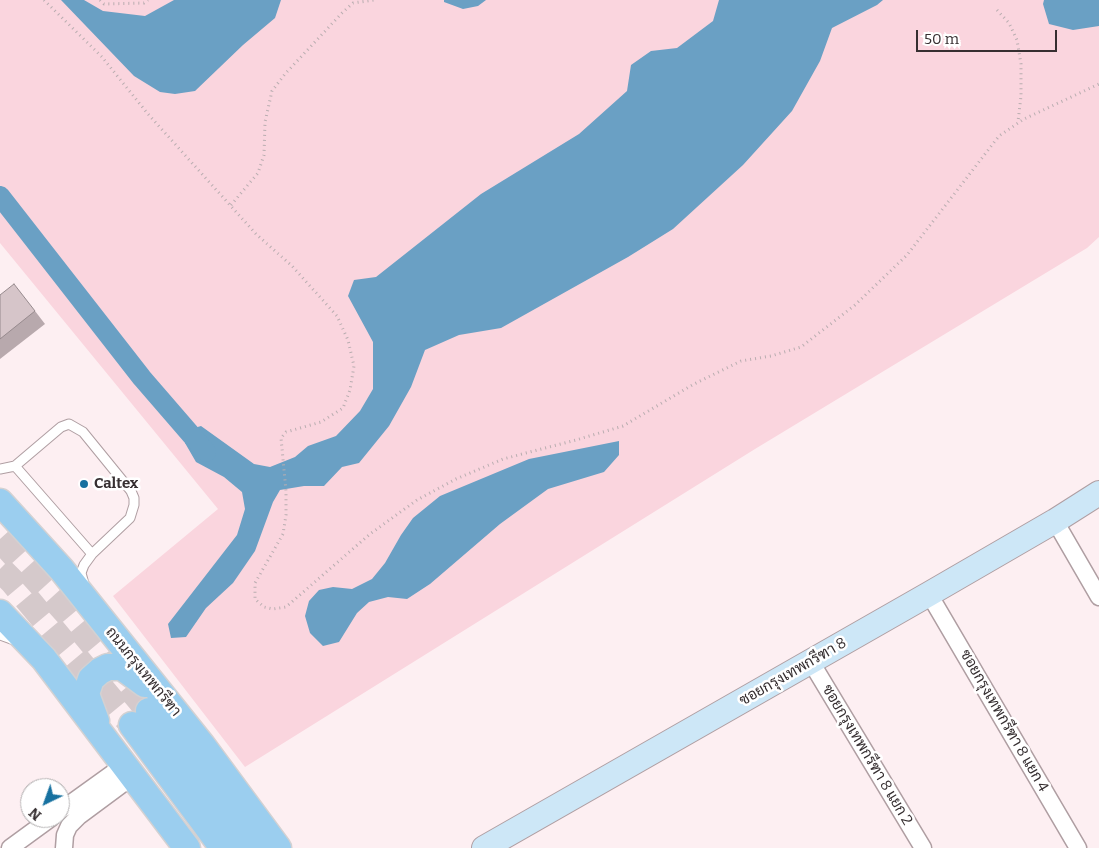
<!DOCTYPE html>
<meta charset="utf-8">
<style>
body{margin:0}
#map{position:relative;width:1099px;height:848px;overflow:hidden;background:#fdeff2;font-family:Bitter,serif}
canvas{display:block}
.north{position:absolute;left:20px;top:778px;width:50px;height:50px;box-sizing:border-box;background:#fff;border:1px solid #afacad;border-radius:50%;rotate:222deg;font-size:14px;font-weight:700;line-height:20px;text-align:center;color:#362f31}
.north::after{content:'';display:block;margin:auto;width:18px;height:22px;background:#1771a0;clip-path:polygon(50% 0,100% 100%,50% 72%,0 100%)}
.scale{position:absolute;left:916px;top:30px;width:141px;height:22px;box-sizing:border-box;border:2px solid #362f31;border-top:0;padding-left:6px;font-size:15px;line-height:18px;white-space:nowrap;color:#362f31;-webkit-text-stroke:4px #fff;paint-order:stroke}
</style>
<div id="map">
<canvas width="1099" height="848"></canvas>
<div class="north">N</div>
<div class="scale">50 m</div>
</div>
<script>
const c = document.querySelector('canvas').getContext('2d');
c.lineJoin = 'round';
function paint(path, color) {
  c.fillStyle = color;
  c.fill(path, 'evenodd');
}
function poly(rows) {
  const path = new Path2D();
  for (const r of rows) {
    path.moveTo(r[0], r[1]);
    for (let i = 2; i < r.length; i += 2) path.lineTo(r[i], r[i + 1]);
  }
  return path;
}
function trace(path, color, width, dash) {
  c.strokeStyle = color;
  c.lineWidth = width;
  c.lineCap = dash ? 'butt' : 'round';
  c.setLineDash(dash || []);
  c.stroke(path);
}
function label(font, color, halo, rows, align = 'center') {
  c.font = font + ' Bitter,Sarabun,serif';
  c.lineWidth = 5;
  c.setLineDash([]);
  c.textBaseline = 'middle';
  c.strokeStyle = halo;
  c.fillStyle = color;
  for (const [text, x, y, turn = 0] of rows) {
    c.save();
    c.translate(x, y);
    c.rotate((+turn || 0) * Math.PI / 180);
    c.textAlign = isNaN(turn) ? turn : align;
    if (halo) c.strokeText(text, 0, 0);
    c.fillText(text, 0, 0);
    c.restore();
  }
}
const green = poly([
 [0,0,1099,0,1099,237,1087,248,755,449,245,767,113,596,218,509,0,243]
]);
const water = poly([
 [61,0,84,0,103,11,145,16,174,0,281,0,275,18,243,45,195,91,175,94,160,92,134,76],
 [444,0,486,0,478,6,463,9,444,2],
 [719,0,883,0,877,5,832,28,820,61,792,111,743,165,673,229,628,257,501,328,459,335,425,350,411,387,389,426,359,463,342,467,324,486,304,486,280,490,273,502,255,551,233,583,206,608,186,637,171,638,168,624,237,535,245,509,242,492,224,477,196,462,185,443,191,429,201,426,254,464,270,467,295,457,308,446,336,436,360,411,373,389,373,342,348,296,354,280,376,277,481,194,579,134,627,91,631,65,651,51,677,48,713,21],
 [1044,0,1099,0,1099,26,1073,30,1049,24,1043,4],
 [619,441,619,455,604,472,548,489,500,524,430,584,407,599,388,597,369,602,357,613,339,642,323,646,310,633,305,616,309,601,319,590,333,587,352,589,372,579,385,563,401,535,413,518,440,496,529,459]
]);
const canal = poly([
 [0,196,142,378,206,452]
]);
const primaryTunnel = poly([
 [0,539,67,613,149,711],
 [0,569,12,581,132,725]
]);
const path = poly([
 [44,0,102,57,148,114,256,234,292,266,337,316,348,340,354,366,350,390,343,408,321,422,286,432,281,438,286,491,286,515,283,534,255,583,255,599,264,607,273,609,286,607,370,534,417,500,456,479,503,459,576,440,623,426,694,384,741,361,771,356,801,347,855,305,907,255,999,136,1024,119,1099,84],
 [100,0,104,4,144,3,148,0],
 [997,10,1009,23,1017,40,1021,64,1021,96,1018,122],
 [231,205,258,173,264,155,265,122,272,91,285,74,342,13,353,3,374,0]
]);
const lane = poly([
 [15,466,92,554],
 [0,469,15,466,61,427,69,424,83,432,131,491,134,498,134,505,130,518,92,554,84,565,81,573,84,584],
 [0,635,14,640]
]);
const street = poly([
 [1055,521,1099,597],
 [929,594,1078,848],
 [811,662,923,848],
 [60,811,124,765],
 [10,848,51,818],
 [64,848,65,835,69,826,79,816,133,776]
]);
const secondary = poly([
 [484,848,929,594,1055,521,1099,493]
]);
const primary = poly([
 [0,502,62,570,202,745,278,848],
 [0,613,44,659,187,848],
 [149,711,252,848],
 [96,721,86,694,91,679,100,671,108,667,122,667,145,684],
 [132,725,223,848]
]);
const wall = poly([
 [0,295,35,311,45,324,0,359]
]);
const building = poly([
 [14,284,35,311,0,339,0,295,14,284]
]);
const markers = [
 [84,484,5,"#1771a0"]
];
const poiNames = [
 ["Caltex",94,484]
];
const streetNames = [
 ["ถนนกรุงเทพกรีฑา",143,672,51],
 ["ซอยกรุงเทพกรีฑา 8",793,672,-30],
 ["ซอยกรุงเทพกรีฑา 8 แยก 4",1004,721,60],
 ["ซอยกรุงเทพกรีฑา 8 แยก 2",867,755,59]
];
paint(green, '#fad5de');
paint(water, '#6aa0c4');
trace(canal, '#6aa0c4', 20);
trace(primaryTunnel, '#d5c9cb', 26, [26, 13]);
trace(lane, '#af9ea2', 11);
trace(street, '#af9ea2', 19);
trace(secondary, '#af9ea2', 26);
trace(primary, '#d3d1d2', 29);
trace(path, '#b9adb0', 3, [1, 4]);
trace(lane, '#fff', 9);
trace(street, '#fff', 16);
trace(secondary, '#cde7f7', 24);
trace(primary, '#9bceef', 26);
paint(wall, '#b8a9ad');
paint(building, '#d6c5c9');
trace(building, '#968a8d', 1);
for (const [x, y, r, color] of markers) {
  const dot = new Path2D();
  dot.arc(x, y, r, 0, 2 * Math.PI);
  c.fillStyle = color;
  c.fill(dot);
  trace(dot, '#fff', 2);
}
label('bold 15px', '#362f31', '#fff', poiNames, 'left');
label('15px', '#362f31', '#fff', streetNames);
</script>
